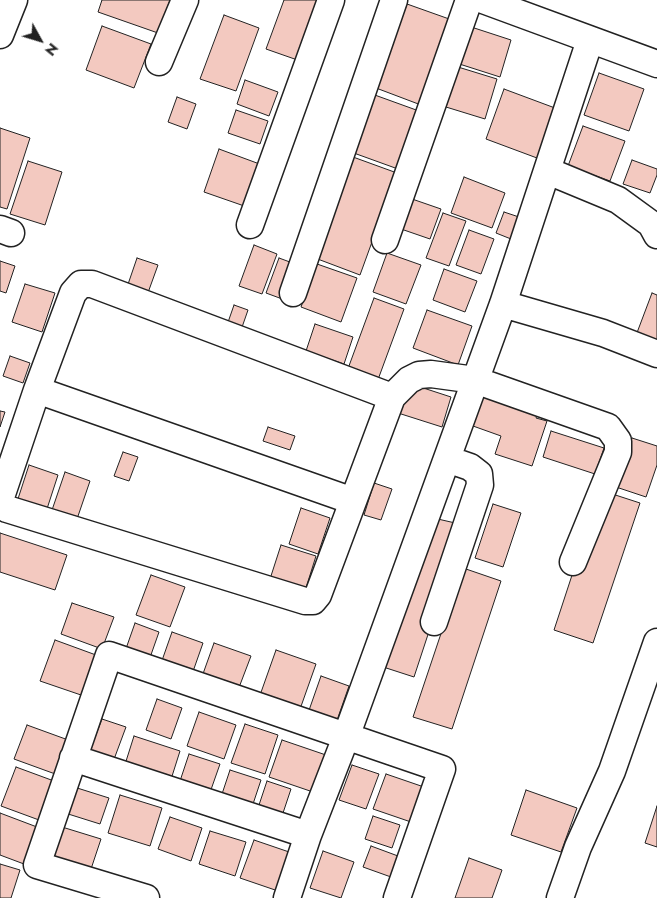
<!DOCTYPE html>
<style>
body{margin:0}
#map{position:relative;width:657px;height:898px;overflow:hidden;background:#fff;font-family:Jost,sans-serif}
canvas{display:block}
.north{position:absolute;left:15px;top:15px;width:50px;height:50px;-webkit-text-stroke:4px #fff;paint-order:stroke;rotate:129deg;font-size:14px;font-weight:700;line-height:20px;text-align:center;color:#222}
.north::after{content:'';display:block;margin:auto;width:18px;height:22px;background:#222;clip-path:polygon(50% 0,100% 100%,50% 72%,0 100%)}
</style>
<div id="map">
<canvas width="657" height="898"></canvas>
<div class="north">N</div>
</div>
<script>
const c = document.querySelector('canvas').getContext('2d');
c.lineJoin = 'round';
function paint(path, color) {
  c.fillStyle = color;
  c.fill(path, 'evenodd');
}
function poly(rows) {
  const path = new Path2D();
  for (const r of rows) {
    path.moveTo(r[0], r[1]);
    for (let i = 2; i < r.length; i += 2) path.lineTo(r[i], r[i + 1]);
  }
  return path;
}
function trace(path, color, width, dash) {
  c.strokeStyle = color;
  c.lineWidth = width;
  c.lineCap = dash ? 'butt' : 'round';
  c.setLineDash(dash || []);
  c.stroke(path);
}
const building = poly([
 [102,0,170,0,158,33,98,12,102,0],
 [284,0,330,0,306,63,266,49,284,0],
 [407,4,452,20,421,105,376,88,407,4],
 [224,15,259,28,236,91,200,79,224,15],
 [462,24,511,40,500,77,450,61,462,24],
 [102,26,151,44,134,88,86,70,102,26],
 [458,67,497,79,485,119,446,107,458,67],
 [599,73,644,89,629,131,584,115,599,73],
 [245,80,278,92,269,116,237,104,245,80],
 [504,89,555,108,537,158,486,139,504,89],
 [372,94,419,111,398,169,351,152,372,94],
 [177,97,196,104,187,129,168,122,177,97],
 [236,110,268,121,260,144,228,133,236,110],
 [583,126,625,141,610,181,568,166,583,126],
 [0,128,30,138,7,209,0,207,0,128],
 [219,149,265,166,250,208,204,192,219,149],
 [353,157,397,173,360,275,315,258,353,157],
 [632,160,657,169,657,175,650,193,623,184,632,160],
 [28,161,62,172,45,225,10,214,28,161],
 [464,177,505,193,492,228,451,213,464,177],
 [412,199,441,209,430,239,401,229,412,199],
 [504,212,519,217,511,239,496,233,504,212],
 [443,213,466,221,449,266,426,258,443,213],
 [469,230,494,239,481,274,456,265,469,230],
 [254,245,277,254,262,294,239,286,254,245],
 [387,253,421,265,406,304,373,292,387,253],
 [137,258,158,265,145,301,125,293,137,258],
 [279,258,298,265,285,300,266,293,279,258],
 [0,261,15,266,6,293,0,291,0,261],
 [317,264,357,278,341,322,301,307,317,264],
 [444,269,477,281,465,312,433,300,444,269],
 [25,284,55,293,42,332,12,322,25,284],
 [652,293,657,295,657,345,635,338,652,293],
 [374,298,404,309,376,385,346,374,374,298],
 [234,305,248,310,240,333,226,328,234,305],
 [427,310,472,326,458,365,413,348,427,310],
 [315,324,353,337,344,364,306,351,315,324],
 [10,356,30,363,23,383,3,376,10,356],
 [408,383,451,397,442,427,398,413,408,383],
 [484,394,538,412,536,418,547,421,532,466,495,454,501,436,473,426,484,394],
 [0,411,5,412,0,427,0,411],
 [268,427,295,436,290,450,263,441,268,427],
 [551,431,604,448,595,474,543,457,551,431],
 [632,438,657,446,657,465,646,497,616,487,632,438],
 [123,452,138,457,129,481,114,476,123,452],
 [29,465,58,475,44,518,15,508,29,465],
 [65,472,90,481,76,522,51,513,65,472],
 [374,483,392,489,381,520,364,515,374,483],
 [600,490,640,503,593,643,554,630,600,490],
 [493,504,521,513,503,567,475,558,493,504],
 [301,508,330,518,318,554,289,544,301,508],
 [429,517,464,525,414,677,377,665,429,517],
 [0,533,67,555,55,590,0,572,0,533],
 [281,545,316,556,305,591,270,579,281,545],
 [463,568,501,581,452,729,413,717,463,568],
 [151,575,185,587,170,627,136,615,151,575],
 [72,603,114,617,102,649,61,634,72,603],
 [135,623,159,632,146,669,122,660,135,623],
 [172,632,203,643,190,680,159,669,172,632],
 [55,640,96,655,81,695,40,681,55,640],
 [214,643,251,656,235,698,199,685,214,643],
 [276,650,316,664,299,712,259,698,276,650],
 [321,676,349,686,335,726,307,716,321,676],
 [157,699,182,708,171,739,146,730,157,699],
 [199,712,236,725,224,759,187,746,199,712],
 [102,719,126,727,113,762,89,753,102,719],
 [245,724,278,735,265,774,231,763,245,724],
 [27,725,71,741,58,775,14,759,27,725],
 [134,736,180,751,167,792,121,777,134,736],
 [282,740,326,755,313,792,269,777,282,740],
 [189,754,220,764,207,801,177,790,189,754],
 [352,765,379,774,366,809,339,800,352,765],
 [16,767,54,781,39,820,1,806,16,767],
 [230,770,261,780,249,816,218,806,230,770],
 [386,774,424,787,411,822,373,809,386,774],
 [267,781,291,789,279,825,255,817,267,781],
 [74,787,109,798,100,824,65,813,74,787],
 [526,790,577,808,561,852,511,835,526,790],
 [120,795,162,808,150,846,108,833,120,795],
 [657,806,657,847,645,843,657,806],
 [0,813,37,827,24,864,0,855,0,813],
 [373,816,400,825,392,848,365,839,373,816],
 [170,817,202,828,191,861,158,849,170,817],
 [62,827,101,839,91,869,52,857,62,827],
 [210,831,246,842,235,876,199,864,210,831],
 [254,840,295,854,281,892,240,878,254,840],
 [371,846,398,856,391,877,363,867,371,846],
 [323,851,354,862,341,898,310,888,323,851],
 [469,858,502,870,492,898,455,898,469,858],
 [0,864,20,870,11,898,0,898,0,864]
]);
const minor = poly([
 [483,0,657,64],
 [0,35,14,0],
 [159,62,185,0],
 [548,171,618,200,651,224,657,235],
 [250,225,331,0],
 [0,229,11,233],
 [385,240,469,0],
 [293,293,394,0],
 [503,304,603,333,657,354],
 [37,390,353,501],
 [0,500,37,390,73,293,81,284,92,284,392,397],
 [0,501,1,506,7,509,305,601,313,601,318,595,392,397,409,380,419,375,431,374,475,380,608,427,618,441,618,452,573,562],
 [434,622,480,485,479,474,470,467,447,459],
 [73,758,308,835],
 [146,898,37,865,109,655,442,769,397,898],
 [287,898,308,835,346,737,503,304,590,40],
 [560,898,578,847,612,771,657,642]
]);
paint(building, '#f3c9c0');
trace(building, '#222', 1);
trace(minor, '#222', 29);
trace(minor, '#fff', 26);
</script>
